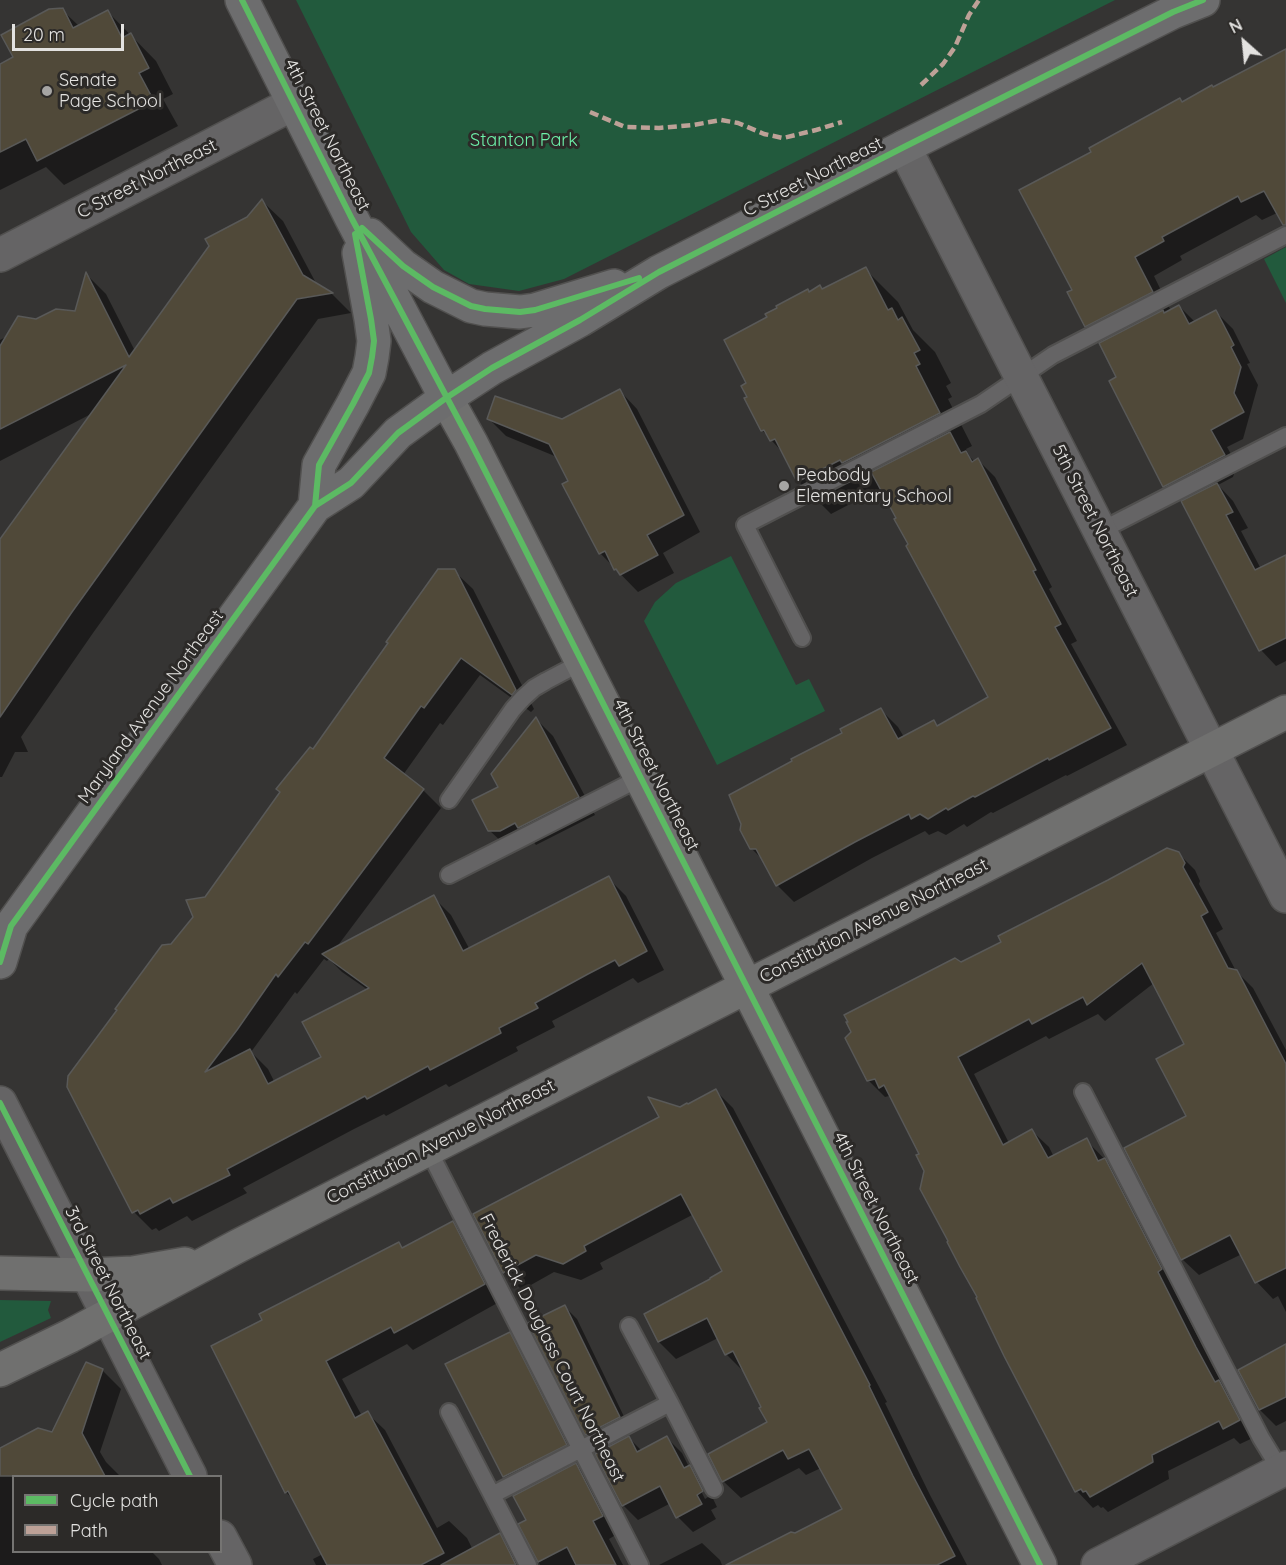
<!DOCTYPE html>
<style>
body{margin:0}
#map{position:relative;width:1286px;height:1565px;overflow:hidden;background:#353433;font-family:Quicksand,sans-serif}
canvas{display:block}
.legend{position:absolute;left:12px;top:1475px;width:210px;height:78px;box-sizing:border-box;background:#2c2a28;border:2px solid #757472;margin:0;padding:8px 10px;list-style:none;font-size:18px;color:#e3e2e0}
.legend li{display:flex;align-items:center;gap:12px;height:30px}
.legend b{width:30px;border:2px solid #757472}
.north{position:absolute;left:1214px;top:12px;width:60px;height:60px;-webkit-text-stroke:4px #2c2a28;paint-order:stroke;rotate:333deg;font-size:16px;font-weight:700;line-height:24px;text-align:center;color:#e3e2e0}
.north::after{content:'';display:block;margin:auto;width:21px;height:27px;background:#e3e2e0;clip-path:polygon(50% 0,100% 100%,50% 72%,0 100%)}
.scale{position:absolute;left:12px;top:24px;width:112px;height:27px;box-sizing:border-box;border:3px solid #e3e2e0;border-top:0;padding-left:8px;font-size:18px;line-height:21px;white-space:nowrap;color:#e3e2e0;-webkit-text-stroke:4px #2c2a28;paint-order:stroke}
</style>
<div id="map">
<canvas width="1286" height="1565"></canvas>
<ul class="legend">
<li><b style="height:8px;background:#5cba63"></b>Cycle path</li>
<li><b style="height:8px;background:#bda197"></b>Path</li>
</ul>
<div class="north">N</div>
<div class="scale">20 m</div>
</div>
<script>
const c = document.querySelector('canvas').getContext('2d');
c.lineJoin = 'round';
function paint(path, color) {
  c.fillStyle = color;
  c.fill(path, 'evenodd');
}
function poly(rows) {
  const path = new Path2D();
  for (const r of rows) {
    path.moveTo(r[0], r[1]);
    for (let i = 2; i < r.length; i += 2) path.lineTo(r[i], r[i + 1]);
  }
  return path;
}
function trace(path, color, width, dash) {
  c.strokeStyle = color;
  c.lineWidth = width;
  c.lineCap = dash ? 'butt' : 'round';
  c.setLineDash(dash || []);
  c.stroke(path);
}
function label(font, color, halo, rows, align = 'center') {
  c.font = font + ' Quicksand,sans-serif';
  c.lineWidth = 6;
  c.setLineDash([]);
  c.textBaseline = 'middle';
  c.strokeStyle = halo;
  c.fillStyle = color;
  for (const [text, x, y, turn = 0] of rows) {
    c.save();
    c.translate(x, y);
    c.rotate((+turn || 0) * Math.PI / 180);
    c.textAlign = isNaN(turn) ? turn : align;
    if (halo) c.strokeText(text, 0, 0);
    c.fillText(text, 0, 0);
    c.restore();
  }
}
const green = poly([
 [296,0,1115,0,564,279,519,291,469,284,444,270,411,232],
 [1286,247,1286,303,1264,259],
 [731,556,796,685,809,679,825,711,717,765,644,621,655,602,676,583],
 [0,1300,51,1301,48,1310,51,1318,0,1342]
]);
const shadow = poly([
 [62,10,79,26,108,12,156,61,173,94,163,99,178,126,64,185,46,167,0,190,0,66,15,58],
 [1286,50,1286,227,1277,213,1262,220,1256,215,1180,256,1182,260,1154,276,1171,311,1179,306,1195,322,1216,312,1233,329,1250,363,1247,364,1258,385,1243,439,1227,447,1237,465,1233,477,1218,485,1233,501,1248,528,1241,531,1261,569,1286,556,1286,661,1276,666,1261,650,1183,502,1182,503,1164,486,1103,343,1086,326,1074,290,1183,103],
 [262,201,283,221,317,285,332,294,351,313,318,319,93,633,21,737,28,752,15,752,2,777,0,777,0,542,93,413,0,461,0,340,37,320,76,313,86,274,106,294,135,351],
 [865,269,898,302,913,330,935,352,951,383,946,386,952,397,948,399,972,446,966,449,970,457,975,462,978,460,995,477,1052,587,1049,589,1077,641,1071,644,1127,745,1067,776,1066,775,993,813,991,812,967,827,964,824,946,835,938,831,929,835,925,831,872,858,794,902,777,885,763,860,751,848,844,733,881,710,898,727,904,737,934,722,939,727,990,698,884,492,876,495,873,492,831,514,798,481,784,454,762,430,749,398,748,383,809,293,823,290],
 [620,391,637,409,700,532,663,553,674,573,638,592,600,553,570,481,557,457,506,436,489,419,562,420],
 [454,571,473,589,534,709,531,712,480,675,443,725,440,723,403,775,423,790,441,808,336,948,433,897,451,915,470,950,608,878,626,896,664,970,638,983,633,978,607,992,552,1021,555,1027,516,1047,518,1051,449,1087,446,1084,386,1116,384,1114,354,1129,243,1188,247,1193,192,1221,187,1216,159,1231,156,1228,152,1230,134,1212,172,946,194,917,206,898,313,751],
 [324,959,327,961,329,959,342,972,368,990,323,1058,275,1083,268,1069,251,1052,295,992,297,994],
 [536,719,553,736,595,815,536,845,532,840,507,847,489,830,500,788],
 [1178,853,1195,870,1200,881,1199,884,1223,929,1216,933,1236,971,1253,988,1286,1050,1286,1312,1278,1296,1273,1299,1257,1282,1242,1254,1199,1275,1182,1259,1188,1117,1186,1045,1154,983,1105,1021,1098,1014,1049,1039,1046,1036,974,1074,1009,1143,1032,1131,1049,1147,1054,1157,1086,1140,1121,1176,1178,1286,1173,1288,1212,1365,1224,1387,1235,1398,1255,1437,1240,1444,1234,1438,1168,1471,1169,1479,1108,1512,1103,1507,1101,1508,1098,1505,1093,1508,1077,1491,978,1298,925,1170,921,1154,893,1099,889,1096,885,1097,868,1080,961,964],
 [716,1091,733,1108,887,1402,885,1403,930,1495,967,1565,731,1565,844,1510,821,1468,806,1475,799,1468,741,1498,723,1481,769,1422,763,1407,745,1370,743,1371,726,1354,718,1338,676,1359,659,1342,646,1314,724,1272,694,1214,600,1263,603,1269,581,1280,554,1272,522,1290,504,1273,475,1215],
 [452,1223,470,1240,501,1301,413,1350,407,1344,342,1379,362,1416,367,1413,385,1430,437,1528,449,1521,467,1538,473,1550,500,1535,517,1552,523,1565,316,1565,313,1559,323,1554,296,1503,286,1492,264,1321,399,1244,403,1249],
 [565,1307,577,1319,630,1429,599,1446,587,1434],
 [509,1334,527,1351,583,1462,576,1465,593,1482,619,1533,609,1539,623,1565,540,1565,520,1524,528,1520,522,1493,505,1476,447,1364],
 [1286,1346,1286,1421,1276,1426,1260,1410,1240,1371],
 [102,1370,121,1389,100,1452,106,1462,120,1476,14,1476,14,1552,152,1552,159,1559,162,1565,0,1565,0,1450,53,1434],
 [629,1438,642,1451,667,1438,682,1453,689,1467,705,1482,717,1507,711,1510,716,1519,693,1532,678,1517,671,1503,638,1520,623,1505],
 [697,1483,701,1483,708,1497,705,1499],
 [702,1543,720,1560,722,1565,659,1565]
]);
const building = poly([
 [63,8,73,28,108,10,122,38,131,33,149,68,139,73,154,101,37,161,26,139,0,152,0,64,13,57,1,35,49,9,63,8],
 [1286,49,1286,225,1283,225,1264,191,1241,202,1238,196,1162,237,1164,241,1135,257,1153,292,1085,327,1067,292,1072,290,1019,190,1091,152,1089,148,1180,98,1182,102,1212,85,1213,87,1286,49],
 [262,199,303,275,333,293,297,299,72,612,0,717,0,539,126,365,0,429,0,346,18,316,36,319,56,309,75,311,86,272,129,357,209,246,205,239,247,217,262,199],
 [866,267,888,310,892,308,898,320,902,317,920,350,914,353,920,364,916,366,940,413,842,463,840,460,797,482,775,439,770,441,764,430,761,431,744,398,747,397,741,386,746,383,724,340,767,317,765,314,777,308,776,306,808,289,809,292,820,285,822,289,866,267],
 [1179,305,1189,324,1216,310,1234,345,1231,347,1241,367,1234,393,1244,412,1211,430,1225,455,1163,487,1109,381,1116,377,1099,343,1163,310,1164,313,1179,305],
 [620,389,684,515,647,535,658,555,620,575,616,569,614,570,605,551,599,554,562,484,568,481,549,444,487,419,495,396,562,419,620,389],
 [950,432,961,453,966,451,972,462,978,458,1036,570,1033,571,1061,624,1055,627,1111,728,1049,760,1048,758,975,797,973,796,948,810,946,808,928,819,920,814,911,819,909,814,855,842,776,886,756,849,750,849,740,830,741,824,729,795,792,761,791,759,842,733,840,729,881,708,898,739,934,720,937,726,988,697,906,546,908,544,894,519,896,518,871,472,950,432],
 [1217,483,1233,512,1226,515,1255,570,1286,555,1286,638,1259,651,1181,501,1217,483],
 [438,569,455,569,516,690,512,695,461,658,424,708,421,706,384,758,424,789,308,944,305,942,278,977,276,974,237,1030,205,1072,250,1049,268,1084,321,1057,302,1022,369,988,322,954,434,895,463,951,609,876,647,951,619,966,615,960,588,974,535,1003,538,1008,499,1028,501,1033,430,1070,428,1066,367,1099,365,1096,335,1112,227,1169,230,1175,173,1203,170,1198,140,1214,138,1210,132,1213,67,1087,68,1076,117,1010,115,1009,162,945,171,944,193,917,186,900,205,897,280,792,276,789,310,747,313,749,388,643,386,642,438,569],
 [536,717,579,797,518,828,515,823,500,831,488,831,472,800,498,787,491,774,536,717],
 [1167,848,1179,852,1185,863,1183,867,1208,912,1201,916,1228,968,1237,970,1286,1064,1286,1268,1255,1283,1230,1235,1181,1260,1124,1148,1186,1116,1156,1059,1184,1044,1142,963,1087,1005,1083,997,1032,1024,1029,1019,958,1057,1003,1145,1032,1129,1048,1158,1087,1138,1098,1161,1105,1158,1162,1269,1158,1272,1196,1347,1215,1382,1219,1380,1240,1420,1223,1429,1219,1421,1152,1455,1153,1462,1090,1497,1086,1491,1083,1492,1081,1489,1075,1492,1004,1356,976,1298,977,1297,960,1267,947,1242,948,1241,920,1189,924,1171,916,1155,919,1154,884,1085,879,1088,875,1079,867,1081,845,1038,851,1032,846,1022,848,1022,844,1015,955,958,961,962,1001,942,998,936,1108,880,1167,848],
 [716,1089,870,1385,869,1386,913,1476,955,1556,937,1565,726,1565,791,1532,795,1533,842,1509,809,1449,788,1459,783,1450,722,1482,708,1454,767,1422,759,1408,761,1407,733,1351,725,1355,707,1318,658,1342,644,1314,710,1279,710,1278,722,1271,681,1194,584,1246,586,1251,563,1264,536,1255,503,1273,473,1214,659,1117,648,1097,680,1107,687,1103,688,1104,716,1089],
 [453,1221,485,1284,394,1333,391,1327,326,1361,355,1418,368,1411,444,1553,421,1565,327,1565,288,1491,285,1493,211,1346,262,1320,259,1314,337,1274,399,1242,402,1248,453,1221],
 [565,1305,620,1417,585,1435,528,1323,565,1305],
 [510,1332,567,1445,503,1477,445,1364,510,1332],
 [1286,1344,1286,1397,1259,1410,1238,1370,1286,1344],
 [86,1362,103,1369,82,1433,105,1476,0,1476,0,1448,38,1428,52,1432,86,1362],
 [629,1436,637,1452,667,1436,684,1468,690,1465,703,1491,697,1495,702,1504,676,1518,660,1486,622,1506,595,1454,629,1436],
 [576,1463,603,1516,593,1521,616,1565,576,1565,567,1547,538,1562,518,1524,526,1520,513,1496,576,1463],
 [500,1533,516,1565,441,1565,500,1533]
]);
const lane = poly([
 [1100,531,1286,436],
 [802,638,745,525,981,404,1053,355,1286,235],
 [449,800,513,709,523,698,534,688,546,681,582,662],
 [449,875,640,778],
 [1083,1092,1261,1438,1283,1474],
 [428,1149,640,1565],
 [670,1403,714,1489],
 [449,1412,492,1495,670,1403,629,1326],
 [492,1495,528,1565]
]);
const street = poly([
 [904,147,1286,896],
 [0,255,294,103],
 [0,1103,190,1476],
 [220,1537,235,1565],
 [1098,1565,1286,1468]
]);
const secondary = poly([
 [446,398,471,443,1040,1565],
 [0,1273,88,1275,133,1273,185,1264],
 [0,1370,70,1336,238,1246,1286,712]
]);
const primary = poly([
 [242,0,352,219,446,398],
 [370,235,403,266,433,287,471,306,485,309,520,312,535,310,614,286],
 [315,506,319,465,353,404,369,373,372,357,374,341,371,319,359,253],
 [0,962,11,926,315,506,351,483,398,433,446,398,492,368,580,320,659,272,904,147,1173,12,1203,0]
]);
const quiet = poly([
 [921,85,943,64,955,47,969,15,979,0],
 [590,112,625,127,659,128,693,125,721,120,738,123,764,134,783,138,816,130,842,122]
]);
const cycleway = poly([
 [242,0,352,219,471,443,1040,1565],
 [362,228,403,266,433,287,471,306,485,309,520,312,535,310,639,278],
 [315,506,319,465,353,404,369,373,372,357,374,341,371,319,355,234],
 [0,962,11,926,315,506,351,483,398,433,446,398,492,368,580,320,659,272,904,147,1173,12,1203,0],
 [0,1103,190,1476]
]);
const markers = [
 [47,91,6,"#a6a5a3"],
 [784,486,6,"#a6a5a3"]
];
const poiNames = [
 ["Senate",59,81],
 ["Page School",59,102],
 ["Peabody",796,476],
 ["Elementary School",796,497]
];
const streetNames = [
 ["4th Street Northeast",327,135,63],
 ["C Street Northeast",813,177,-27],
 ["C Street Northeast",147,179,-27],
 ["5th Street Northeast",1095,521,63],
 ["Maryland Avenue Northeast",151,707,-54],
 ["4th Street Northeast",656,775,63],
 ["Constitution Avenue Northeast",874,921,-27],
 ["Constitution Avenue Northeast",441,1142,-27],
 ["4th Street Northeast",876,1208,63],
 ["3rd Street Northeast",108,1283,63],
 ["Frederick Douglass Court Northeast",552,1348,63]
];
const parkNames = [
 ["Stanton Park",524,141]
];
paint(green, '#225a3d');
paint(shadow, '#0007');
paint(building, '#504939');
trace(building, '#595958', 1.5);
trace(lane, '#51504f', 20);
trace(street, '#51504f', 36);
trace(secondary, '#51504f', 36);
trace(primary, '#51504f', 36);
trace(lane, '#656465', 16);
trace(street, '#656465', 33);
trace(secondary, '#70706f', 33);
trace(primary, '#6d6d6e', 33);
trace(quiet, '#bda197', 4.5, [9, 4.5]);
trace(cycleway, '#5cba63', 6);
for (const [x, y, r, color] of markers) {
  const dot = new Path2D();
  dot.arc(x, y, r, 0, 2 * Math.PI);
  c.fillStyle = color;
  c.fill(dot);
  trace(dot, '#2c2a28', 2);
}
label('18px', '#e3e2e0', '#2c2a28', poiNames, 'left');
label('18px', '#e3e2e0', '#2c2a28', streetNames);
label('18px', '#6df1a9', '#2c2a28', parkNames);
</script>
